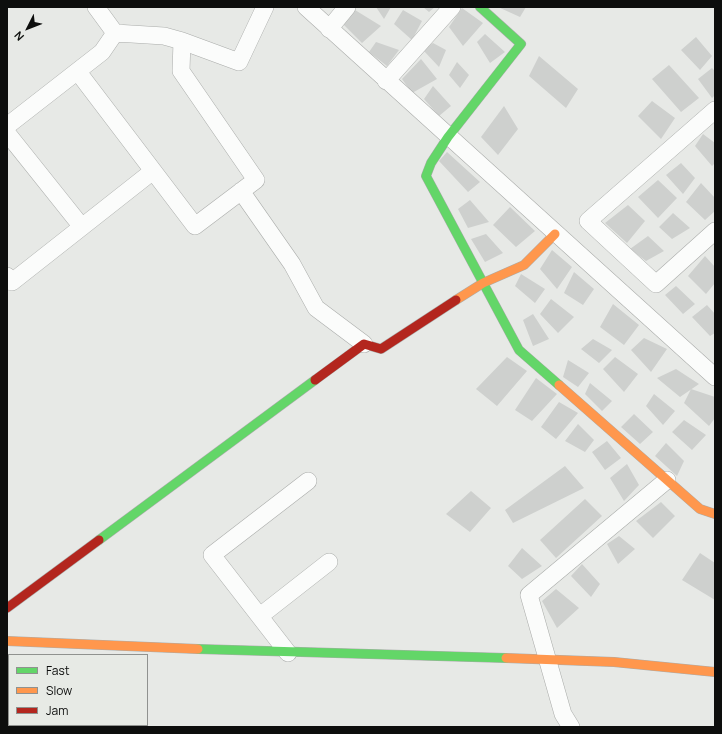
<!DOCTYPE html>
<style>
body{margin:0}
#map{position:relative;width:722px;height:734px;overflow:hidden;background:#e7e9e6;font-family:Manrope,sans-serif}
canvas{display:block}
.frame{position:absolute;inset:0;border:8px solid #0d0e0d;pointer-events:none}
.legend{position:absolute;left:8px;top:654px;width:140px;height:72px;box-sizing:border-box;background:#e7eae5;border:1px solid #90928f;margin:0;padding:5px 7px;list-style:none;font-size:12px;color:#0d0e0d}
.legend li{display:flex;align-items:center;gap:8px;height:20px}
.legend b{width:20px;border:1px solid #90928f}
.north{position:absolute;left:8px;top:8px;width:40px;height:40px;-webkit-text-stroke:3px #e7eae5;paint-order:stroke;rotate:228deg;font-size:11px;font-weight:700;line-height:16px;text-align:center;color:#0d0e0d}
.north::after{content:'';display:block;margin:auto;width:14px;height:18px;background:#0d0e0d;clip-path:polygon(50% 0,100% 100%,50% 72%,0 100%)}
</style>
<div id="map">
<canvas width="722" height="734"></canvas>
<div class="frame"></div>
<ul class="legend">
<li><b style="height:5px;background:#63d668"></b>Fast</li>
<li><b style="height:5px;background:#ff974d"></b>Slow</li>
<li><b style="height:5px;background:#b3261e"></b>Jam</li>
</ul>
<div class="north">N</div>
</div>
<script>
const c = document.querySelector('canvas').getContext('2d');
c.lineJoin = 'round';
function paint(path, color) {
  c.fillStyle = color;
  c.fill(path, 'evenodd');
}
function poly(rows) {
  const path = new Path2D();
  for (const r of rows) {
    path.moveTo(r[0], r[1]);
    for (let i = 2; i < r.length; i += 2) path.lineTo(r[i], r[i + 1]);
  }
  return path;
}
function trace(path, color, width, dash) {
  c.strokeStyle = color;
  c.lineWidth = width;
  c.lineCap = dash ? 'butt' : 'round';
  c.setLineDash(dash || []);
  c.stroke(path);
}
const building = poly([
 [376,7,391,7,384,19],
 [423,7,435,7,429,12],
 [498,7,526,7,520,17],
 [462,8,483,23,463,46,449,27],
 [355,10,381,26,362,43,342,23],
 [403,10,422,21,412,40,394,24],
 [485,34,505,52,490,63,477,42],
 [696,37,712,56,700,70,681,50],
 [376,42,399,50,387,66,369,52],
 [433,43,446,50,439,67,423,50],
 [539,56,578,89,566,108,529,76],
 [421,59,437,79,412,93,402,79],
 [457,62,469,75,460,88,449,75],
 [669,65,699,98,681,112,652,79],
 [712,68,715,71,715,95,712,98,698,79],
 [433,86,451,106,439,116,424,99],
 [652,101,675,118,661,139,638,116],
 [504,106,518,129,498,155,481,137],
 [703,134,715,143,715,163,712,166,695,146],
 [447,152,480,182,468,192,439,161],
 [681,163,695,178,683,194,666,175],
 [658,180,677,198,658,218,638,197],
 [701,183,715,198,715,211,705,220,686,202],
 [470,200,489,222,468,228,458,209],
 [628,205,645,221,627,243,605,223],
 [510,207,535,231,516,247,493,225],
 [673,213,690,228,672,239,659,227],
 [486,234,503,253,485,262,471,239],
 [648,236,664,251,646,261,630,249],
 [552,250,572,267,557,289,540,269],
 [705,256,715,267,715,283,706,294,688,276],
 [574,272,594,289,583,305,564,293],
 [521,274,545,289,535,303,515,286],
 [676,286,695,304,683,314,665,295],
 [551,299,574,317,558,333,540,314],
 [613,304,639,325,624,345,600,327],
 [707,305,715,314,715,333,710,336,692,317],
 [533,314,549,339,533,346,523,320],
 [644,338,667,349,651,372,631,350],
 [593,339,612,350,599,363,581,349],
 [507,357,527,371,497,406,476,389],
 [615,357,638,374,624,392,603,369],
 [568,360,589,373,578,387,563,377],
 [676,369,699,384,680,397,657,378],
 [536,378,557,394,532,421,515,410],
 [590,383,612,401,602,411,585,394],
 [691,389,715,397,715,418,709,426,684,403],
 [654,394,675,411,663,425,646,406],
 [559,402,578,413,556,439,541,427],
 [634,414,653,432,640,444,621,427],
 [684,420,706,435,692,450,672,432],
 [578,424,594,440,585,452,565,441],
 [607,441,621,458,605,470,592,452],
 [666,443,684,461,677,476,655,456],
 [627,464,639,485,624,501,610,478],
 [565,466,584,488,513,523,505,510],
 [471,491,491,508,470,532,446,514],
 [585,499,602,516,556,558,540,540],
 [661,502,675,516,653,538,636,521],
 [619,536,635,549,618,564,607,544],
 [522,548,542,566,522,579,508,566],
 [700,553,715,563,715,600,682,580],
 [582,564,600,584,591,597,571,576],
 [556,589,579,608,557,628,542,601]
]);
const street = poly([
 [96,7,115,33,164,36,182,41,239,62,265,7],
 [306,7,715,377],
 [329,29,347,7],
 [78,72,195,226,256,180,181,71,182,41],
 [386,81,452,7],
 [715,110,588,221,656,284,715,231],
 [7,126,102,52,115,33],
 [7,133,82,227],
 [241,191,292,264,316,308,364,344],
 [7,276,12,282,153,171],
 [260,616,329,562],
 [288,653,212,555,308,481],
 [58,725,60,727],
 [571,727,563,714,529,595,667,480]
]);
const fast = poly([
 [480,7,521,44,448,137,431,163,426,176,519,350,559,385],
 [99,540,315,380],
 [198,649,506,658]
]);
const slow = poly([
 [456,300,483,283,524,265,555,234],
 [559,385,700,509,715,514],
 [7,641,198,649],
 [506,658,614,662,715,672]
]);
const jam = poly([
 [315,380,364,344,381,349,456,300],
 [7,608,99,540]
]);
paint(building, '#ced0ce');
trace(street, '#aaacaa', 18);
trace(fast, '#aaacaa', 10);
trace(slow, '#aaacaa', 10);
trace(jam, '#aaacaa', 10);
trace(street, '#fbfcfb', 17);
trace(fast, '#63d668', 9);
trace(slow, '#ff974d', 9);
trace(jam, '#b3261e', 9);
</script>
